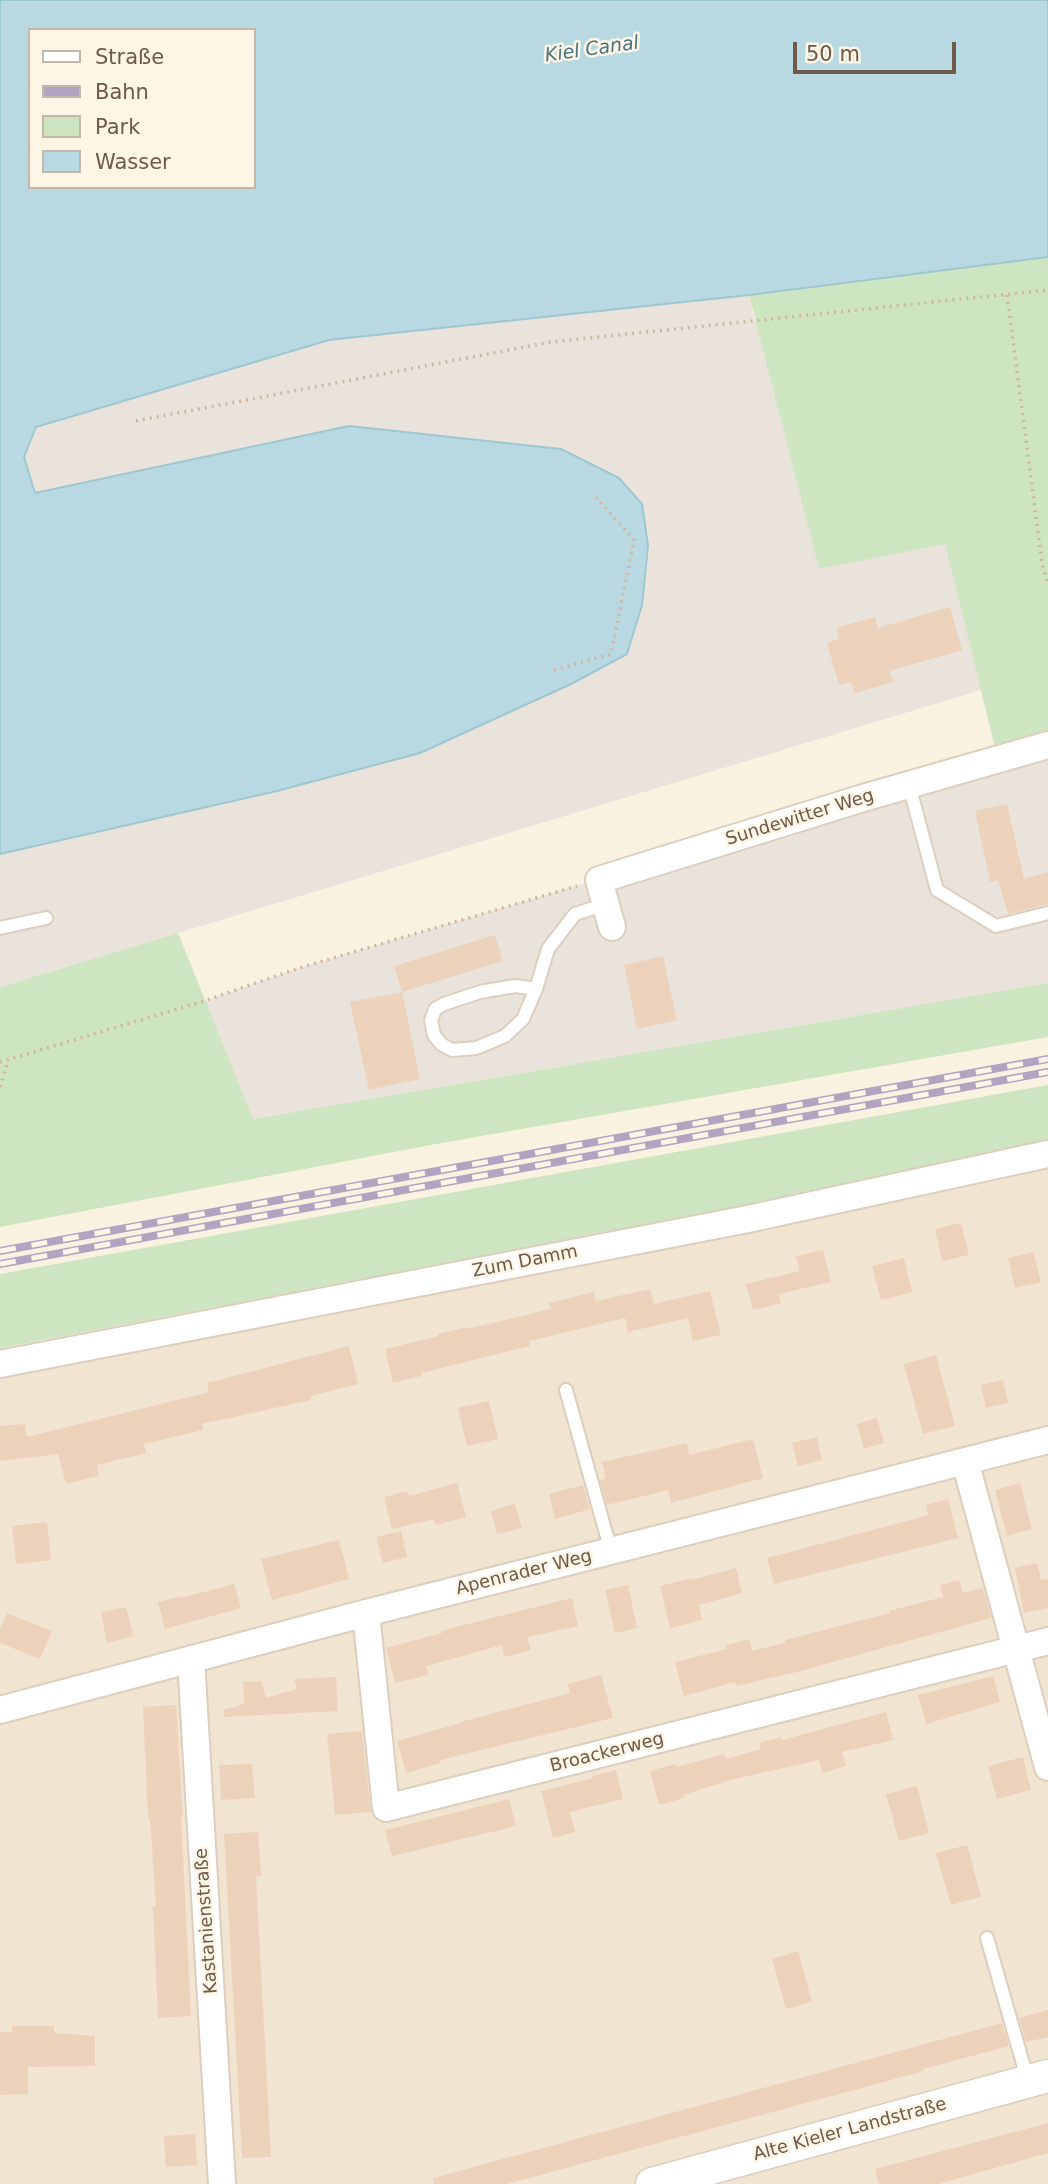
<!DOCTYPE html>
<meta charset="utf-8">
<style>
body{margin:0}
#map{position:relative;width:1048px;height:2184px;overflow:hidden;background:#faf2e1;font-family:"DejaVu Sans",sans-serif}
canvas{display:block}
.legend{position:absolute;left:28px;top:28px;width:228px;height:161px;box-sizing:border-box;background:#fdf6e6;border:2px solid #c4b7a8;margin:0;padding:9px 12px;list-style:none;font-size:21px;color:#6e594a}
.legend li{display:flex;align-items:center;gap:14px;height:35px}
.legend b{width:35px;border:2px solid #c4b7a8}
.scale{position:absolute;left:793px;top:42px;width:163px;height:32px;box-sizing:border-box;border:4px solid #6e594a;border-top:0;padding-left:9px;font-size:21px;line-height:24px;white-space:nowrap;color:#6e594a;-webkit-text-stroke:5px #fdf6e6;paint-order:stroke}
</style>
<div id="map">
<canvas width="1048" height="2184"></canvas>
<ul class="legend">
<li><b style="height:9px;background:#fff"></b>Straße</li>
<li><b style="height:9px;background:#b4a2c1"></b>Bahn</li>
<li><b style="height:19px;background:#cee5c1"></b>Park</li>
<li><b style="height:19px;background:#b8d9e1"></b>Wasser</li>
</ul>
<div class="scale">50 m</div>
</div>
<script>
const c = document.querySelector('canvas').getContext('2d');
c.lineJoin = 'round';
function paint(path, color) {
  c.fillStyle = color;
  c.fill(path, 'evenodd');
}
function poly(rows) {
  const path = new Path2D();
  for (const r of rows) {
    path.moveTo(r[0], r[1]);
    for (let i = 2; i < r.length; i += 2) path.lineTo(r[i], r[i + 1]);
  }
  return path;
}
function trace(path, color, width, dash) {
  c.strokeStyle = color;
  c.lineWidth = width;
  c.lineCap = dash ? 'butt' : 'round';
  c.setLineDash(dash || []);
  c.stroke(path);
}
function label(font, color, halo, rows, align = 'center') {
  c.font = font + ' "DejaVu Sans",sans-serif';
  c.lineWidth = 5;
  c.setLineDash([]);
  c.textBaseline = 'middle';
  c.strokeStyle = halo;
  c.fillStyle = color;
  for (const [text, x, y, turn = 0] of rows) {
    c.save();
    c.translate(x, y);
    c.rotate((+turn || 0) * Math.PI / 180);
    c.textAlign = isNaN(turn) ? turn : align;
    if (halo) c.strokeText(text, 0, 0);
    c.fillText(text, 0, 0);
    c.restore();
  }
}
const residential = poly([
 [1048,1142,1048,2184,0,2184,0,1348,720,1211]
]);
const industrial = poly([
 [749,295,754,320,945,543,981,690,0,987,0,434,36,427,329,340],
 [1048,746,1048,983,253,1119,204,1001,299,968]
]);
const green = poly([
 [1048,257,1048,733,995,748,945,544,819,569,749,295],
 [178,933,253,1119,1048,983,1048,1037,436,1144,0,1227,0,987],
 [1048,1085,1048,1142,720,1211,0,1348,0,1274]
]);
const water = poly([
 [0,0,1048,0,1048,257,749,295,329,340,36,427,24,457,35,493,349,426,561,449,619,478,642,504,648,546,642,605,627,654,571,684,420,753,277,791,0,854,0,0],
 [30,30,254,30,254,187,30,187,30,30]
]);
const building = poly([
 [950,607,962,650,890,671,893,682,855,693,851,682,839,685,827,643,839,639,836,628,875,617,878,628],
 [1007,804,1024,879,1048,872,1048,904,1008,914,998,880,990,882,975,811],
 [495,935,503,961,402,992,394,966],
 [663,956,677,1020,637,1029,624,965],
 [402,992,420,1079,369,1090,350,1002],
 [961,1223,969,1255,942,1261,935,1229],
 [823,1250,831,1282,778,1294,781,1303,753,1310,746,1284,800,1271,796,1256],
 [1033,1252,1041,1282,1015,1288,1008,1258],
 [904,1258,912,1292,881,1300,872,1266],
 [650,1289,654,1304,710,1291,721,1335,693,1341,688,1318,628,1332,625,1318,529,1341,530,1346,421,1373,421,1376,393,1383,385,1349,438,1336,438,1334,466,1327,467,1329,551,1309,549,1303,594,1292,596,1301],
 [349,1346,358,1384,310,1396,311,1400,202,1424,203,1430,144,1444,146,1453,97,1465,99,1476,66,1484,58,1454,0,1461,0,1426,25,1424,27,1437,209,1392,207,1383],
 [936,1355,955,1426,923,1434,904,1364],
 [1003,1380,1008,1403,986,1408,981,1385],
 [489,1401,498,1439,467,1446,458,1408],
 [877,1418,884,1443,864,1449,857,1424],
 [817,1437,822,1460,798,1466,792,1443],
 [753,1439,763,1478,671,1503,668,1490,607,1505,600,1480,606,1479,602,1462,687,1443,689,1455],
 [457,1483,466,1517,436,1525,434,1519,392,1529,384,1497,407,1491,409,1496],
 [1020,1483,1032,1529,1007,1536,995,1490],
 [583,1485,590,1509,555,1519,549,1494],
 [948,1499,958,1538,774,1584,767,1558,929,1515,926,1505],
 [515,1504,522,1528,497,1534,491,1511],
 [47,1522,51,1560,16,1564,12,1526],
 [401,1531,407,1557,383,1563,376,1537],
 [339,1540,349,1579,272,1600,261,1559],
 [1037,1563,1041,1580,1048,1579,1048,1608,1024,1613,1015,1568],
 [736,1568,742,1593,699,1605,702,1620,670,1628,660,1586,692,1578,692,1580],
 [959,1580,963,1593,983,1588,991,1618,793,1673,736,1686,735,1682,684,1696,675,1662,727,1649,726,1645,749,1639,752,1651,785,1643,785,1640,890,1613,889,1611,943,1597,940,1585],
 [234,1584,241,1608,165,1629,158,1602,181,1596,181,1598],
 [628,1585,637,1628,615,1633,605,1590],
 [572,1598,578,1626,527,1637,531,1650,504,1657,502,1645,426,1666,428,1675,395,1683,386,1648,442,1633,441,1631,456,1627],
 [126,1607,133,1636,107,1643,101,1612],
 [7,1613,52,1631,40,1659,0,1643,0,1629],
 [601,1675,613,1718,440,1760,441,1763,406,1773,397,1741,461,1723,460,1722,570,1693,568,1684],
 [993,1676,1000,1702,926,1724,918,1695],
 [336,1677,338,1711,224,1717,223,1710,244,1704,243,1682,261,1681,266,1698,297,1689,294,1679],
 [176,1705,183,1816,181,1816,191,2016,158,2018,153,1906,156,1906,150,1818,148,1818,143,1707],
 [886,1712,893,1740,842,1752,846,1766,822,1773,819,1760,730,1780,683,1795,684,1798,659,1805,650,1771,675,1764,676,1767,724,1754,726,1759,761,1749,759,1743,781,1737,782,1740],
 [362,1731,371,1812,335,1815,327,1734],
 [1023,1757,1031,1790,997,1799,988,1766],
 [252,1764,255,1798,221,1800,219,1765],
 [616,1770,623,1799,570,1812,575,1832,553,1838,541,1791,593,1778,592,1776],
 [917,1786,929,1833,899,1841,886,1794],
 [509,1799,516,1826,392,1856,385,1830],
 [258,1832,261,1876,256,1876,271,2157,242,2158,224,1834],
 [967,1845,981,1897,951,1905,936,1853],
 [798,1951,812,2002,786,2009,772,1959],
 [1048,2010,1048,2037,1026,2042,1019,2018],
 [1002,2023,1009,2046,923,2069,924,2071,507,2184,434,2184,433,2178],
 [12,2026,54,2026,54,2033,95,2036,95,2066,28,2067,28,2094,0,2095,0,2032,12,2032],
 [1048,2123,1048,2153,939,2184,879,2184,875,2169],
 [195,2134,197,2165,166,2167,164,2136]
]);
const path = poly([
 [1007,295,1042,562,1048,586],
 [136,421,551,342,1048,290],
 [554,670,611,654,634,540,595,496],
 [0,1062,204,1001,299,968,577,886],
 [0,1087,8,1061]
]);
const service = poly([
 [909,785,937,890,996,926,1048,913],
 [0,928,46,918],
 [536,989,515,986,480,992,444,1004,435,1009,431,1021,434,1035,441,1044,452,1050,476,1048,505,1036,523,1019,536,989,548,949,575,914,606,904],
 [566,1390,611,1551],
 [987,1938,1028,2081]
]);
const minor = poly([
 [612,927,599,880,863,798,1048,745],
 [0,1364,748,1219,1048,1154],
 [965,1461,1048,1767],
 [366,1613,386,1808,1048,1641],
 [191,1659,222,2184],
 [0,1710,366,1613,1048,1440]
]);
const tertiary = poly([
 [652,2184,1048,2076]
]);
const rail = poly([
 [0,1251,1048,1059],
 [0,1264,1048,1072]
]);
const streetNames = [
 ["Sundewitter Weg",800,818,-17],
 ["Zum Damm",525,1262,-11],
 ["Apenrader Weg",524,1573,-14],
 ["Broackerweg",607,1753,-14],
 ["Kastanienstraße",207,1921,-94],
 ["Alte Kieler Landstraße",850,2130,-15]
];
const waterNames = [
 ["Kiel Canal",592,50,-8]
];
paint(residential, '#f1e4d0');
paint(industrial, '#e9e3dc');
paint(green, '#cee5c1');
paint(water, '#b8d9e1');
trace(water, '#9fc7d2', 2);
paint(building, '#edd2bb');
trace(service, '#ddcebe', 16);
trace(minor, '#ddcebe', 30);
trace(tertiary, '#ddcebe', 35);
trace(path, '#d1b59f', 3.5, [2, 5]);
trace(service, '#fff', 12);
trace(minor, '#fff', 26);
trace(tertiary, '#fff', 32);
trace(rail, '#b4a2c1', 8);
trace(rail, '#fdf6e6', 5, [16]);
label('18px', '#6e594a', '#fdf6e6', streetNames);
label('italic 19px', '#477480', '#fdf6e6', waterNames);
</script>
